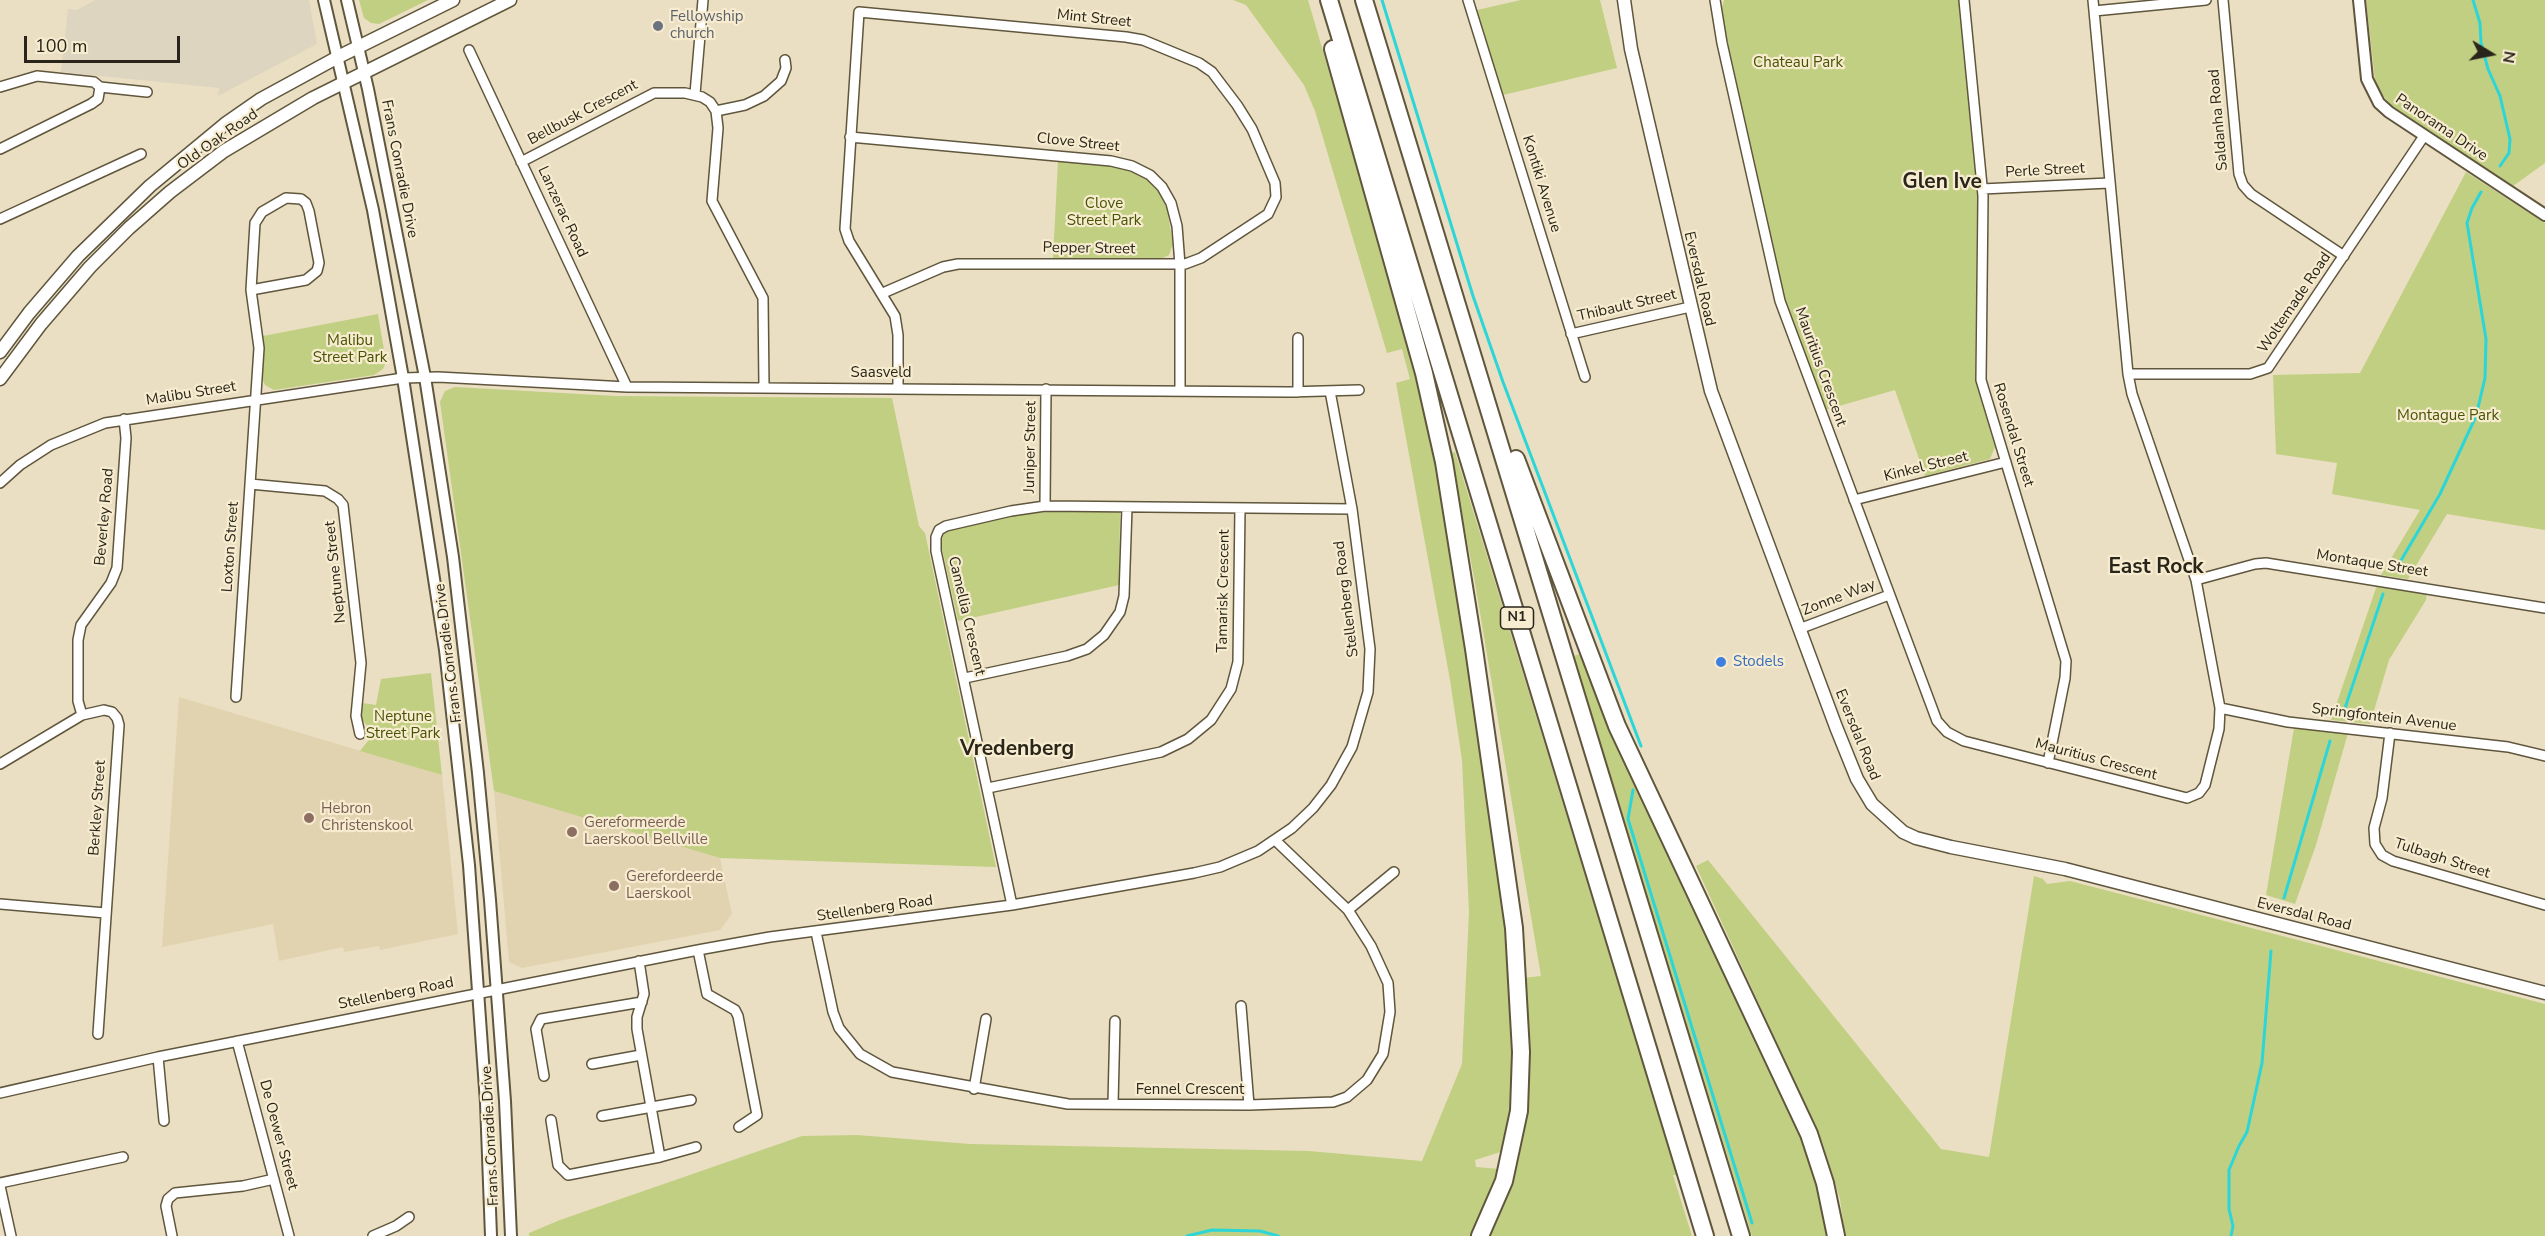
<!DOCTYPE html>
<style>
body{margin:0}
#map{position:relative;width:2545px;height:1236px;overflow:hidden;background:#eadfc2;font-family:"Nunito Sans",sans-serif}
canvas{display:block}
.north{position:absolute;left:2461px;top:24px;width:60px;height:60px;-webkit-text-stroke:4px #f7eccf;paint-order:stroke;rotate:100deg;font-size:16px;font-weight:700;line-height:24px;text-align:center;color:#29251a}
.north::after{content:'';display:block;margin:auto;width:21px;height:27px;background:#29251a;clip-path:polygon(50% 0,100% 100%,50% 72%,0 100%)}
.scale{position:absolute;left:24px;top:36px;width:156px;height:27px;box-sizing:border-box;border:3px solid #29251a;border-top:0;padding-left:8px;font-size:18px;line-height:21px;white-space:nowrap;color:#29251a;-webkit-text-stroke:4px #f7eccf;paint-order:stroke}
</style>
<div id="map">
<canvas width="2545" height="1236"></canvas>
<div class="north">N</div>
<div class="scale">100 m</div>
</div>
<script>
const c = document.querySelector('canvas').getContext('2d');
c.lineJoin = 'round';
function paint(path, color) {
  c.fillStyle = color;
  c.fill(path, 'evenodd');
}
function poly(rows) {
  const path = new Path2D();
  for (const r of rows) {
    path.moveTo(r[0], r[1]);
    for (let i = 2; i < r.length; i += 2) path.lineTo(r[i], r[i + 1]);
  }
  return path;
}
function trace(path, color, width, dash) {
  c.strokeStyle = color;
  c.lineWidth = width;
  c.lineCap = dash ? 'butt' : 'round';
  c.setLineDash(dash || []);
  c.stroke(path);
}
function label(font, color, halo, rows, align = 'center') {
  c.font = font + ' "Nunito Sans",sans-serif';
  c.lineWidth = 4.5;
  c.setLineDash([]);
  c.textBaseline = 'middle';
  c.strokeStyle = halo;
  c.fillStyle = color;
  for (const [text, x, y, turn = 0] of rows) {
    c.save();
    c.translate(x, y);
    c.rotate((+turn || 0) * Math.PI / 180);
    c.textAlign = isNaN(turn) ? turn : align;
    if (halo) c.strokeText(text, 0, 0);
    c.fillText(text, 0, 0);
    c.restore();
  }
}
const commercial = poly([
 [95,0,309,0,317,44,218,96,219,88,61,72,68,9,77,10]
]);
const built = poly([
 [179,697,442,775,458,934,380,950,379,946,344,952,343,947,279,961,273,924,162,947],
 [494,791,720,858,732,914,720,930,522,968,509,962]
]);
const green = poly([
 [359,0,428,0,379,24,371,23,364,18],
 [1233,0,1308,0,1409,346,1428,422,1448,521,1508,941,1514,1040,1511,1109,1504,1151,1475,1160,1476,1167,1512,1170,1522,978,1541,976,1474,577,1450,453,1455,452,1677,1175,1673,1175,1692,1236,529,1236,529,1233,560,1220,802,1136,857,1135,970,1144,1309,1151,1422,1161,1462,1064,1469,912,1462,760,1450,680,1396,383,1410,379,1402,349,1387,353,1315,111,1304,85,1246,5],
 [1521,0,1600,0,1617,68,1503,95,1477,10],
 [1724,0,1960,0,1977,196,1975,374,1977,387,1995,447,1990,459,1925,476,1895,390,1825,410,1794,329,1781,286,1721,11],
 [2366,0,2545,0,2545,163,2513,186,2392,106,2380,92,2375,80],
 [1058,161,1123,168,1147,180,1159,193,1167,209,1173,244,1169,255,1159,260,1053,258],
 [2466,172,2545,223,2545,530,2447,514,2408,579,2381,575,2420,510,2332,494,2337,463,2276,454,2273,375,2360,373],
 [378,314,386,362,383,369,374,375,274,390,265,385,262,378,264,346,263,336],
 [455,387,616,396,892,398,919,526,925,533,996,867,720,858,494,791,440,402,445,391],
 [1058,511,1120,512,1119,585,958,621,941,544,943,535,949,531,1023,514],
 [2377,585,2427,593,2426,600,2389,660,2370,724,2331,720],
 [1580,654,1613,736,1807,1151,1819,1187,1828,1236,1752,1236,1573,656],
 [431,673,442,775,360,751,371,737,370,730,361,718,363,703,376,705,381,679],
 [2294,728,2348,733,2316,845,2295,904,2266,895],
 [1708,860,1941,1149,1989,1157,2034,876,2043,879,2047,884,2070,881,2545,1004,2545,1236,1845,1236,1840,1199,1823,1144,1696,866]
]);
const stream = poly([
 [1382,0,1473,296,1503,382,1641,746],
 [2473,0,2480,23,2481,43,2488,69,2500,96,2510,139,2509,153,2500,166],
 [2396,569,2440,494,2476,416,2485,378,2486,339,2467,223,2472,208,2481,192],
 [2342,717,2383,594],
 [1633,790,1628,819,1752,1223],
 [2284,898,2330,741],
 [1187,1236,1212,1230,1260,1231,1278,1236],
 [2231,1236,2233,1226,2229,1209,2229,1170,2239,1146,2247,1132,2262,1063,2271,951]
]);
const minor = poly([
 [1468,0,1585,377],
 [1715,0,1722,43,1780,301,1937,721,1947,732,1964,741,2187,798,2199,793,2205,785,2219,729,2220,708,2196,580,2132,394,2128,374,2093,0],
 [1964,0,1983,196,1981,380,2066,661,2065,678,2048,763],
 [2223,0,2239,174,2243,185,2251,194,2344,256],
 [2094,11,2206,0],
 [469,50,627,387],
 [0,87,37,76,94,82,100,87,98,99,91,104,0,149],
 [100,87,147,92],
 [695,94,703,0],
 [716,111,745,105,764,96,781,81,786,68,785,60],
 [850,137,1111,161,1132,166,1150,175,1162,187,1171,203,1177,226,1180,265,1180,391],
 [521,162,654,93,685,93,702,97,710,102,716,111,718,128,712,201,763,298,764,387],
 [1982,189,2109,183],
 [0,219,141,154],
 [883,293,943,267,958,264,1185,264,1201,258,1268,214,1276,197,1275,183,1252,129,1237,105,1212,72,1199,63,1143,40,1126,37,859,12,845,229,849,241,895,316,898,335,898,388],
 [1571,334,1690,307],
 [2128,374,2250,374,2268,368,2424,136],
 [1298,392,1298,338],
 [0,483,20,465,51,445,105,423,403,378,438,377,627,387,1288,392,1359,390],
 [250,484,325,491,338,499,343,505,361,663,356,716,360,734],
 [1854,500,2006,462],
 [1045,506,1046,389],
 [2196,580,2255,564,2266,563,2545,608],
 [1799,629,1889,595],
 [965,678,1067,656,1087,649,1104,635,1120,612,1124,596,1127,507],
 [236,697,259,348,251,290,255,223,262,212,286,198,301,199,306,203,309,211,319,263,317,271,306,280,251,290],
 [2220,708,2288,722,2508,747,2545,756],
 [82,715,78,701,78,640,81,625,111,583,117,568,126,438,124,419],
 [2390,733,2382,798,2374,828,2375,844,2382,855,2393,861,2545,905],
 [0,764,82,715,104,710,112,712,117,718,119,725,98,1034],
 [988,788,1161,752,1188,739,1211,720,1231,689,1238,662,1240,508],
 [0,904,106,913],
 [1012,905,936,551,936,537,939,530,946,526,1011,511,1045,506,1352,509],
 [1348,910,1394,872],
 [816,932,833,1012,839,1028,860,1054,892,1072,1068,1104,1249,1105,1333,1102,1347,1097,1367,1080,1383,1054,1390,1012,1388,983,1371,946,1348,910,1275,840],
 [698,950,707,994,735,1010,738,1016,757,1115,739,1127],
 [639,961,644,994,637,1017,637,1029,660,1157],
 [1241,1006,1249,1105],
 [237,1041,289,1236],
 [158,1057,164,1121],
 [592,1064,641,1055],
 [544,1076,536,1029,541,1019,642,1002],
 [974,1089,986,1019],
 [0,1093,158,1057,698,950,770,937,1012,905,1194,873,1220,867,1258,851,1292,828,1313,808,1331,785,1352,747,1368,692,1370,649,1352,509,1330,391],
 [1113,1104,1115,1021],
 [602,1116,691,1100],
 [551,1120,558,1165,568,1175,660,1157,696,1147],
 [0,1183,123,1157],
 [0,1186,11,1236],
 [172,1236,166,1206,168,1199,175,1193,243,1186,274,1179],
 [373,1236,396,1226,409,1217]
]);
const tertiary = poly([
 [324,0,373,210,403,378,445,650,469,865,486,1103,491,1236],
 [347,0,368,89,425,377,453,557,478,773,490,900,505,1101,511,1236],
 [2359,0,2367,79,2379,103,2389,112,2545,215]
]);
const secondary = poly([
 [1624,0,1631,49,1711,391,1836,727,1857,779,1872,804,1903,832,1916,838,1951,847,2065,869,2545,993],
 [0,352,29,313,78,256,150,186,225,124,261,99,338,57,453,0],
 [0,379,41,324,90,267,129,228,170,192,224,151,313,98,510,0]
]);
const motorway = poly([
 [1329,0,1705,1236],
 [1364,0,1741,1236],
 [1333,49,1424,373,1444,462,1474,649,1514,928,1521,1052,1519,1111,1504,1181,1480,1236],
 [1516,459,1617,726,1809,1134,1825,1183,1836,1236]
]);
const markers = [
 [658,26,6,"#6b7280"],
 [1721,662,6,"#3f7fe0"],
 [309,818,6,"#8d6e63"],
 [572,832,6,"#8d6e63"],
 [614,886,6,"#8d6e63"]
];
const shields = [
 [1517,618,33]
];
const shieldNames = [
 ["N1",1517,618]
];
const worshipNames = [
 ["Fellowship",670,17],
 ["church",670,34]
];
const streetNames = [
 ["Mint Street",1094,19,6],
 ["Bellbusk Crescent",583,113,-28],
 ["Saldanha Road",2219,120,-95],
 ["Panorama Drive",2441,128,34],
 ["Old Oak Road",218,140,-35],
 ["Clove Street",1078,143,6],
 ["Frans Conradie Drive",399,169,79],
 ["Perle Street",2045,171,-3],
 ["Kontiki Avenue",1541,184,73],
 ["Lanzerac Road",562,212,65],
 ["Pepper Street",1089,249,1],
 ["Eversdal Road",1699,279,77],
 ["Woltemade Road",2295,303,-56],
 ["Thibault Street",1627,306,-13],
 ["Mauritius Crescent",1820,367,70],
 ["Saasveld",881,373],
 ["Malibu Street",191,394,-9],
 ["Rosendal Street",2013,435,73],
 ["Juniper Street",1031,447,-89],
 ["Kinkel Street",1926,467,-14],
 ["Beverley Road",105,517,-85],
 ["Loxton Street",231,547,-86],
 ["Montaque Street",2372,564,9],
 ["Neptune Street",336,572,-96],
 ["Tamarisk Crescent",1224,591,-89],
 ["Zonne Way",1839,598,-21],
 ["Stellenberg Road",1347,599,-97],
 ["Camellia Crescent",966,616,77],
 ["Frans Conradie Drive",449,653,-97],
 ["Springfontein Avenue",2384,718,7],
 ["Eversdal Road",1857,735,68],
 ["Mauritius Crescent",2096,760,15],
 ["Berkley Street",98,808,-86],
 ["Tulbagh Street",2442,859,18],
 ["Stellenberg Road",875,909,-8],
 ["Eversdal Road",2304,915,14],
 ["Stellenberg Road",396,994,-11],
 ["Fennel Crescent",1190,1090],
 ["De Oewer Street",278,1135,75],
 ["Frans Conradie Drive",491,1136,-93]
];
const parkNames = [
 ["Chateau Park",1798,63],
 ["Clove",1104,204],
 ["Street Park",1104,221],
 ["Malibu",350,341],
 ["Street Park",350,358],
 ["Montague Park",2448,416],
 ["Neptune",403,717],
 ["Street Park",403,734]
];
const shopNames = [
 ["Stodels",1733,662]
];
const educationNames = [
 ["Hebron",321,809],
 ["Christenskool",321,826],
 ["Gereformeerde",584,823],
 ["Laerskool Bellville",584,840],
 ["Gerefordeerde",626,877],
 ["Laerskool",626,894]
];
const districtNames = [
 ["Glen Ive",1942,183],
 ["East Rock",2156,568],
 ["Vredenberg",1017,750]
];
paint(commercial, '#ded5c0');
paint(built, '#e1d3b0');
paint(green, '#c1cf82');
trace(stream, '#2cd6d8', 3);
trace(minor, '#60563d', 12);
trace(tertiary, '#60563d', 14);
trace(secondary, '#60563d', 15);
trace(motorway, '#60563d', 20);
trace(minor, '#fff', 9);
trace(tertiary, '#fff', 10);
trace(secondary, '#fff', 12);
trace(motorway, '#fff', 16);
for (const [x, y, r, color] of markers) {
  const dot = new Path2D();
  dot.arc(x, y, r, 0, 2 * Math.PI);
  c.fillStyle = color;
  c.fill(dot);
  trace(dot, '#f7eccf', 2);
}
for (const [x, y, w] of shields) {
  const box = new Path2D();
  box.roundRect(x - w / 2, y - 11, w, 22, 4.5);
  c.fillStyle = '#f7eccf';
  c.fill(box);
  trace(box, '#29251a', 1.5);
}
label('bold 14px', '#29251a', null, shieldNames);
label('15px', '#5b616d', '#f7eccf', worshipNames, 'left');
label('15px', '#29251a', '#f7eccf', streetNames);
label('15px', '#495304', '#f7eccf', parkNames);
label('15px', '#366cbe', '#f7eccf', shopNames, 'left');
label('15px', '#785e54', '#f7eccf', educationNames, 'left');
label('bold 21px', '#29251a', '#f7eccf', districtNames);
</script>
